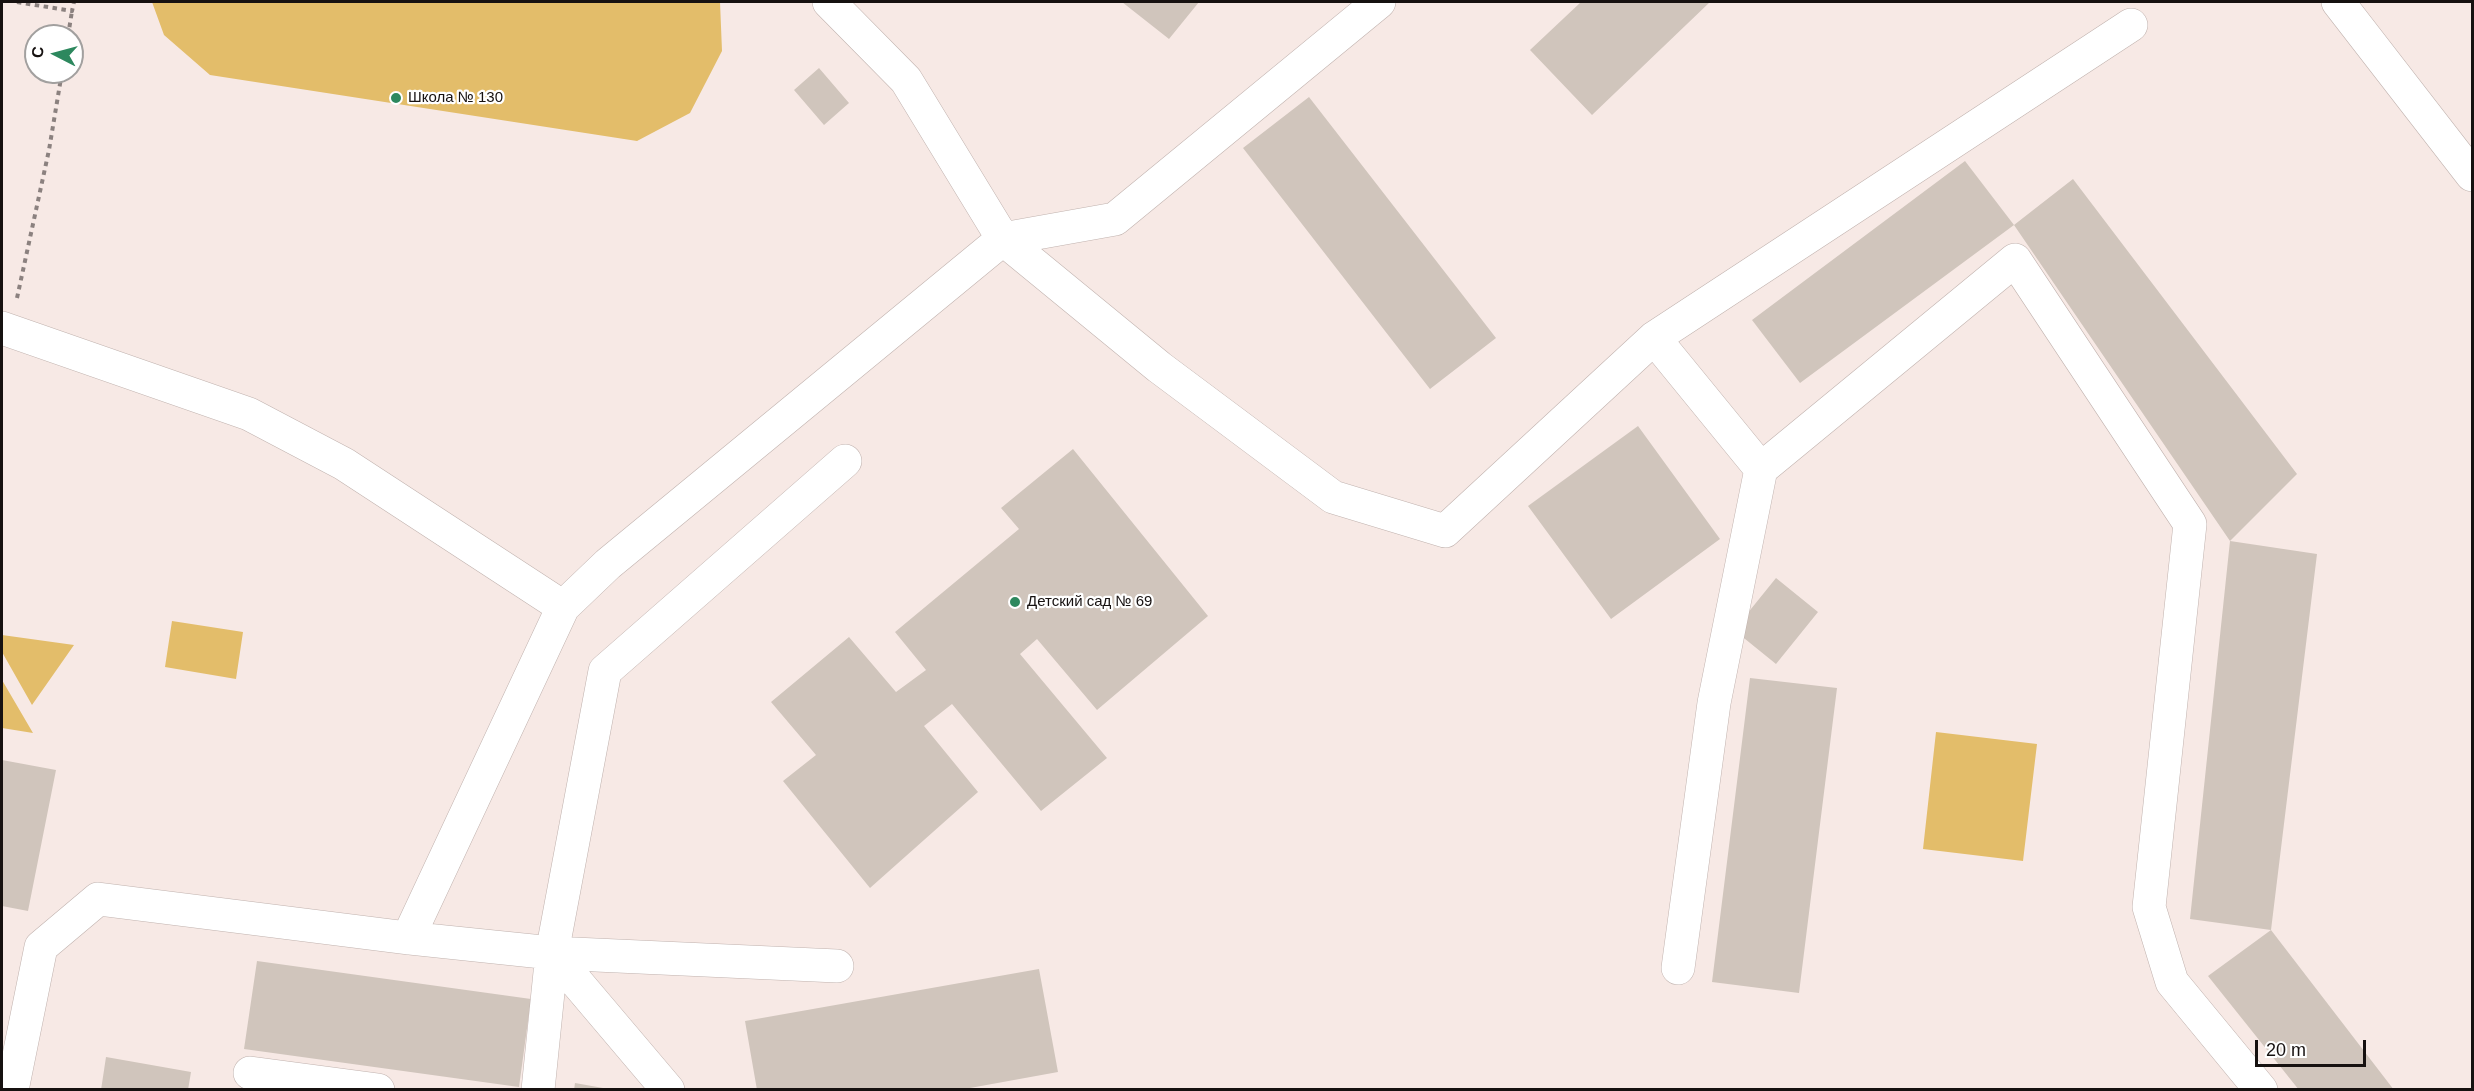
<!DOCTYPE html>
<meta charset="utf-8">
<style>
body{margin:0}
#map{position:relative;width:2474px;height:1091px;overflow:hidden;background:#f7e9e5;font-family:Helvetica,sans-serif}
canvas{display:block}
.frame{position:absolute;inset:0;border:3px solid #161110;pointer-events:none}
.north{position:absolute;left:24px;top:24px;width:60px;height:60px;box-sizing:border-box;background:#fff;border:2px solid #a2a09f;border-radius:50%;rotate:276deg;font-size:16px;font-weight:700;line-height:24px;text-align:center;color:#161110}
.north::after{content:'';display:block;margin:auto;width:21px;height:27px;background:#2d885e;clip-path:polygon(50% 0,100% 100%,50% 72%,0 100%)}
.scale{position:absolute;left:2255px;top:1040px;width:111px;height:27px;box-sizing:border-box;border:3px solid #161110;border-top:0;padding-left:8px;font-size:18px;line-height:21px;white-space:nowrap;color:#161110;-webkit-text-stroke:4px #fff;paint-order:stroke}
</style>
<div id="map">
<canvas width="2474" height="1091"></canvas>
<div class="frame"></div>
<div class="north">С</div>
<div class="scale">20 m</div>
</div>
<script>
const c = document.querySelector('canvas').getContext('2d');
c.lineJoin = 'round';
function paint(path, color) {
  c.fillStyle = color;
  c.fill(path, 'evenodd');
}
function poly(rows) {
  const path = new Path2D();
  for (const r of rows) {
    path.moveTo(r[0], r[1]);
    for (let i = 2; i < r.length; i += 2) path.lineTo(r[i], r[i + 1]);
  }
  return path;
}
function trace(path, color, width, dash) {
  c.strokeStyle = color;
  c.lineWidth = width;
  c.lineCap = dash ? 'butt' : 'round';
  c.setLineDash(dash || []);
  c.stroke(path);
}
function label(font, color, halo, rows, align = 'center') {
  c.font = font + ' Helvetica,sans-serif';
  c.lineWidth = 4.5;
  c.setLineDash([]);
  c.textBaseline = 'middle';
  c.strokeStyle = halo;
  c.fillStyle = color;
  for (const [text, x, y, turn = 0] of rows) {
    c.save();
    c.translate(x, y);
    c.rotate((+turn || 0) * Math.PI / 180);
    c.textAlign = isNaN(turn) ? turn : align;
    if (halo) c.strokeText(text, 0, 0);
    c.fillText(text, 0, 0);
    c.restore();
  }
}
const green = poly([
 [152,2,720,2,722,51,690,113,637,141,210,75,164,35],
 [172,621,243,632,236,679,165,667],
 [2,635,74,645,32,705,2,652],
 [2,680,33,733,2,728],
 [1936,732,2037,744,2023,861,1923,849]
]);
const building = poly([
 [1122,2,1199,2,1169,39],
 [1581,2,1710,2,1592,115,1530,50],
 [819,68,849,103,824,125,794,90],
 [1309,97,1496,338,1430,389,1243,148],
 [1965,161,2014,225,1800,383,1752,320],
 [2073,179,2297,474,2230,541,2014,225],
 [1638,426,1720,539,1611,619,1528,506],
 [1073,449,1208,616,1097,710,1037,639,1020,654,1107,758,1041,811,952,704,924,726,978,792,870,888,783,781,816,755,771,702,849,637,896,692,926,670,895,632,1019,529,1001,508],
 [2230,541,2317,554,2271,930,2190,919],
 [1776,578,1818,612,1776,664,1734,630],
 [1750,678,1837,688,1799,993,1712,982],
 [2,760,56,770,28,911,2,906],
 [2271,930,2394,1090,2299,1090,2208,976],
 [257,961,531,999,519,1087,244,1049],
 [1039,969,1058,1072,959,1090,757,1090,745,1021],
 [106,1057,191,1072,188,1090,101,1090],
 [575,1083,603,1088,603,1090,574,1090]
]);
const path = poly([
 [17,2,72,11,74,2],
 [68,36,72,11],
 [17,298,49,150,62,72]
]);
const minor = poly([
 [829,2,906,80,1003,239,1159,367,1333,497,1445,531,1654,338,2131,25],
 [2338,2,2472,175],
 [2,328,249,414,344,464,563,607],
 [1654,338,1761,469,2015,260,2190,524,2149,907,2172,982,2261,1090],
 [408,938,563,607,608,564,1003,239,1115,219,1379,2],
 [552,953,837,966],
 [1678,968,1714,703,1761,469],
 [250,1073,378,1090],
 [12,1090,41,947,98,899,408,938,552,953,538,1090],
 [668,1090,552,953,605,671,845,461]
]);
const markers = [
 [396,98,6,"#2d885e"],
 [1015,602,6,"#2d885e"]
];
const poiNames = [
 ["Школа № 130",408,98],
 ["Детский сад № 69",1027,602]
];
paint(green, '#e3bd6a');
paint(building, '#d0c5bc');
trace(minor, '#c0b2ae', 34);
trace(path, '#8b817f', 4, [4.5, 4.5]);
trace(minor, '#fff', 33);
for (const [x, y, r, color] of markers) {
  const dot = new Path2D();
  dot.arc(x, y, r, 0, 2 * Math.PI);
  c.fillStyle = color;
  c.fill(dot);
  trace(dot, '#fff', 2);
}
label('15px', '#161110', '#fff', poiNames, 'left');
</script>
